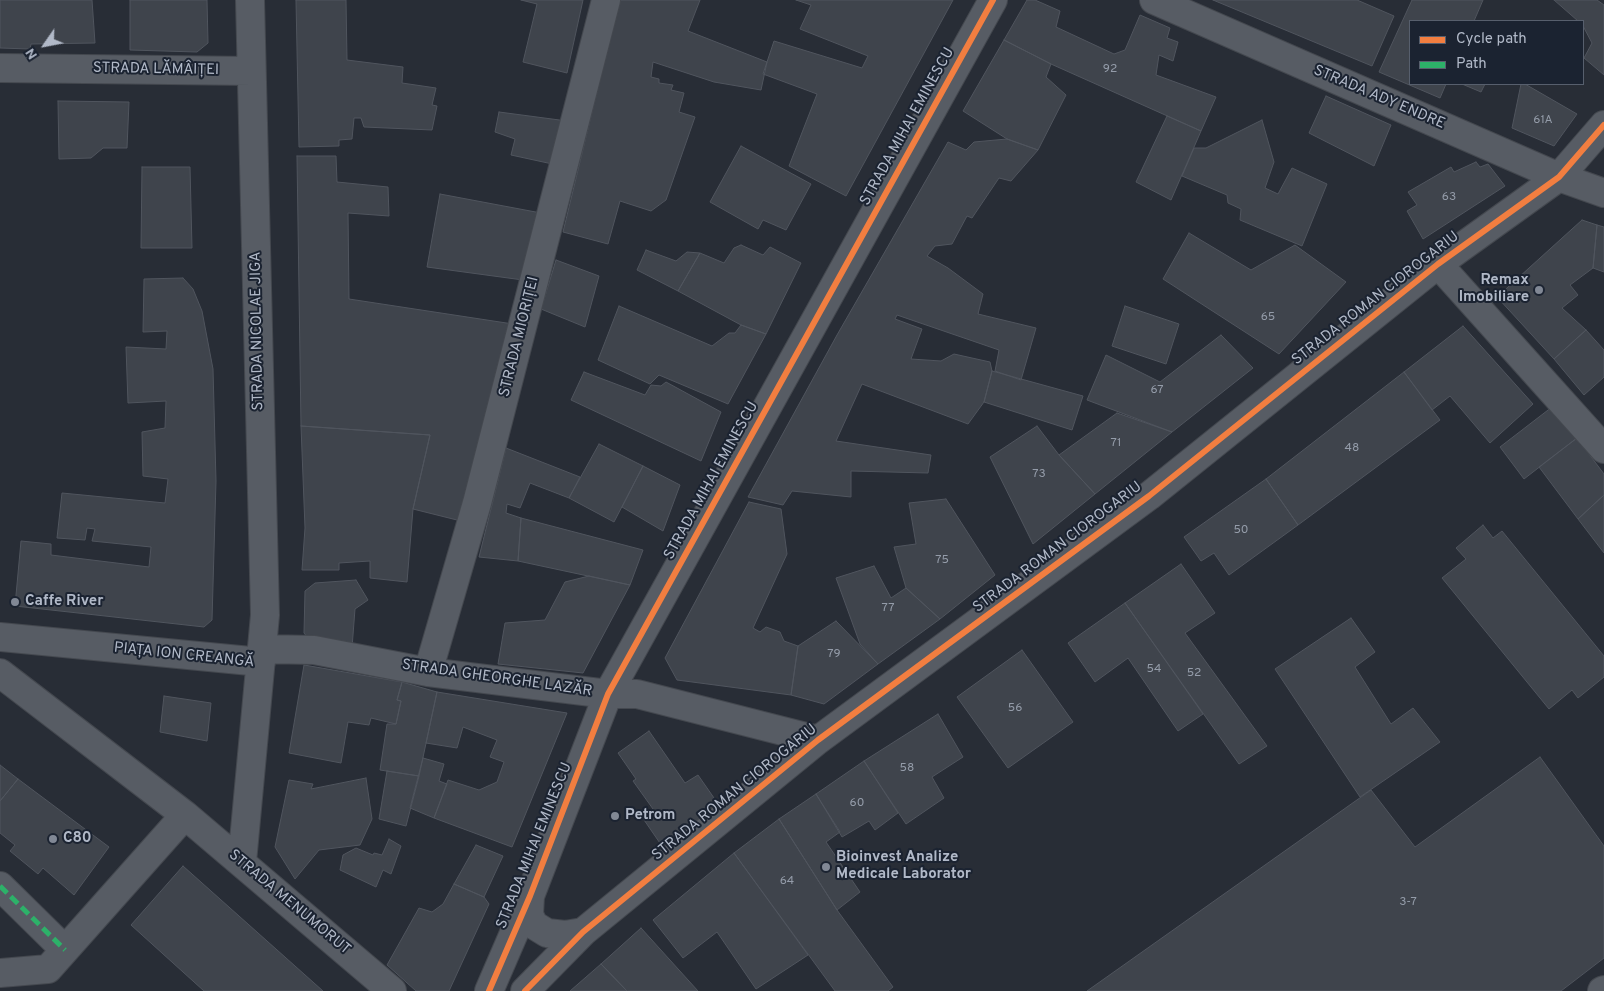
<!DOCTYPE html>
<meta charset="utf-8">
<style>
body{margin:0}
#map{position:relative;width:1604px;height:991px;overflow:hidden;background:#282d36;font-family:Overpass,sans-serif}
canvas{display:block}
.legend{position:absolute;left:1409px;top:20px;width:175px;height:65px;box-sizing:border-box;background:#1b2331;border:1px solid #575f6d;margin:0;padding:6px 9px;list-style:none;font-size:15px;color:#b1b9c8}
.legend li{display:flex;align-items:center;gap:10px;height:25px}
.legend b{width:25px;border:1px solid #575f6d}
.north{position:absolute;left:20px;top:20px;width:50px;height:50px;-webkit-text-stroke:4px #1b2331;paint-order:stroke;rotate:237deg;font-size:14px;font-weight:700;line-height:20px;text-align:center;color:#b1b9c8}
.north::after{content:'';display:block;margin:auto;width:18px;height:22px;background:#b1b9c8;clip-path:polygon(50% 0,100% 100%,50% 72%,0 100%)}
</style>
<div id="map">
<canvas width="1604" height="991"></canvas>
<ul class="legend">
<li><b style="height:6px;background:#f27e40"></b>Cycle path</li>
<li><b style="height:6px;background:#2db169"></b>Path</li>
</ul>
<div class="north">N</div>
</div>
<script>
const c = document.querySelector('canvas').getContext('2d');
c.lineJoin = 'round';
function paint(path, color) {
  c.fillStyle = color;
  c.fill(path, 'evenodd');
}
function poly(rows) {
  const path = new Path2D();
  for (const r of rows) {
    path.moveTo(r[0], r[1]);
    for (let i = 2; i < r.length; i += 2) path.lineTo(r[i], r[i + 1]);
  }
  return path;
}
function trace(path, color, width, dash) {
  c.strokeStyle = color;
  c.lineWidth = width;
  c.lineCap = dash ? 'butt' : 'round';
  c.setLineDash(dash || []);
  c.stroke(path);
}
function label(font, color, halo, rows, align = 'center') {
  c.font = font + ' Overpass,sans-serif';
  c.lineWidth = 4;
  c.setLineDash([]);
  c.textBaseline = 'middle';
  c.strokeStyle = halo;
  c.fillStyle = color;
  for (const [text, x, y, turn = 0] of rows) {
    c.save();
    c.translate(x, y);
    c.rotate((+turn || 0) * Math.PI / 180);
    c.textAlign = isNaN(turn) ? turn : align;
    if (halo) c.strokeText(text, 0, 0);
    c.fillText(text, 0, 0);
    c.restore();
  }
}
const building = poly([
 [0,0,92,0,95,43,31,44,30,49,0,48,0,0],
 [130,0,207,0,208,43,197,52,130,50,130,0],
 [296,0,346,0,347,60,403,67,402,83,436,88,432,105,437,106,432,130,364,127,361,118,354,118,352,139,339,140,339,146,299,147,296,0],
 [521,0,583,0,567,73,523,62,537,4,521,0],
 [619,0,700,0,688,31,767,62,761,90,714,82,653,62,651,77,659,79,659,83,673,85,671,90,684,93,679,112,695,117,666,200,651,211,620,201,608,244,563,232,619,0],
 [796,0,953,0,846,196,789,166,817,94,763,74,774,41,862,68,868,56,800,29,811,5,796,0],
 [1027,0,1035,0,1060,11,1056,27,1114,54,1125,50,1140,15,1170,28,1167,38,1178,42,1173,61,1159,55,1156,75,1216,97,1201,131,1051,64,1004,40,1027,0],
 [1213,0,1357,0,1394,16,1372,66,1213,0],
 [1412,0,1483,0,1474,21,1410,21,1410,84,1446,84,1440,98,1379,72,1412,0],
 [1554,0,1597,0,1604,5,1604,75,1584,58,1592,43,1583,26,1583,21,1578,21,1554,0],
 [1004,40,1051,64,1046,77,1066,95,1038,150,1007,139,963,111,1004,40],
 [1462,84,1485,84,1481,92,1462,84],
 [1521,84,1525,84,1577,114,1554,146,1512,128,1521,84],
 [1326,96,1391,125,1374,166,1309,133,1326,96],
 [58,101,129,102,127,148,103,148,91,158,59,159,58,101],
 [499,112,567,121,557,165,511,155,515,139,495,132,499,112],
 [1167,116,1201,131,1171,200,1136,182,1167,116],
 [1262,120,1274,162,1265,188,1278,194,1292,168,1327,184,1302,246,1240,220,1241,209,1228,203,1227,195,1182,176,1194,148,1206,148,1262,120],
 [1007,139,1038,150,1011,181,999,178,972,218,967,216,952,244,935,246,927,256,948,268,983,294,978,314,1036,328,1021,380,995,371,999,350,897,315,895,319,922,329,911,359,941,361,954,354,990,362,992,371,984,402,968,424,862,384,836,441,931,455,928,473,851,471,851,497,792,491,783,505,748,497,837,335,948,142,966,150,974,142,1007,139],
 [741,146,811,184,786,230,763,220,758,229,710,202,741,146],
 [297,156,336,156,337,182,388,187,389,216,348,213,349,299,513,324,465,522,413,509,430,435,301,426,297,156],
 [1476,162,1480,167,1488,164,1505,186,1423,239,1407,211,1417,205,1408,192,1451,167,1454,172,1476,162],
 [142,167,190,167,192,248,141,248,142,167],
 [440,194,541,213,523,280,427,267,440,194],
 [1582,220,1597,225,1593,268,1570,285,1578,295,1562,308,1586,330,1554,359,1497,297,1582,220],
 [1597,225,1604,227,1604,272,1593,268,1597,225],
 [1189,233,1251,270,1295,245,1346,282,1279,354,1163,279,1189,233],
 [741,245,763,255,770,247,801,263,766,334,741,325,678,291,700,253,724,263,734,248,741,245],
 [646,250,676,261,687,252,700,253,678,291,637,270,646,250],
 [556,260,599,276,585,327,541,309,556,260],
 [183,278,193,289,202,311,213,369,216,481,212,620,204,627,15,606,21,541,51,544,51,555,149,567,151,547,92,541,95,529,87,528,85,540,57,538,62,493,165,503,168,479,143,476,142,432,165,428,166,401,128,403,126,347,166,349,167,331,143,332,144,279,183,278],
 [619,306,712,346,729,333,735,333,741,325,766,334,728,404,659,375,650,384,598,360,619,306],
 [1125,306,1179,324,1166,364,1112,346,1125,306],
 [1463,326,1533,404,1490,443,1450,396,1432,410,1404,372,1463,326],
 [1586,330,1604,350,1604,377,1584,395,1554,359,1586,330],
 [1221,335,1253,368,1172,432,1087,400,1106,355,1160,382,1221,335],
 [992,371,1083,396,1072,430,984,402,992,371],
 [584,372,645,395,651,385,661,386,666,382,721,412,701,461,571,400,584,372],
 [1404,372,1440,420,1298,525,1266,479,1404,372],
 [1552,407,1577,438,1524,479,1500,447,1552,407],
 [1117,413,1172,432,1095,494,1059,455,1117,413],
 [301,426,430,435,413,509,407,582,370,578,370,561,339,563,339,570,302,570,305,528,301,426],
 [1037,426,1059,455,1095,494,1033,544,990,457,1037,426],
 [1577,438,1604,474,1604,495,1578,519,1539,467,1577,438],
 [599,444,643,466,614,522,569,498,599,444],
 [506,448,580,477,569,498,530,483,520,508,507,504,506,513,521,518,518,561,479,557,506,448],
 [643,466,680,485,663,531,622,507,643,466],
 [1266,479,1298,525,1229,575,1214,553,1201,561,1184,537,1266,479],
 [1604,495,1604,553,1578,519,1604,495],
 [946,499,995,575,940,619,906,588,894,547,916,544,909,503,946,499],
 [749,502,781,509,787,554,753,628,760,632,766,627,780,632,784,641,798,646,791,695,677,680,665,658,749,502],
 [521,518,643,550,630,585,518,561,521,518],
 [1483,525,1493,538,1502,531,1604,656,1604,677,1578,698,1572,690,1549,709,1442,578,1466,559,1456,548,1483,525],
 [1181,564,1215,613,1185,633,1267,746,1239,764,1125,603,1181,564],
 [874,566,891,598,906,588,940,619,878,664,860,644,836,578,874,566],
 [589,576,630,585,583,673,498,664,505,623,545,620,565,582,589,576],
 [356,580,368,600,355,609,352,648,312,643,304,633,305,591,315,583,356,580],
 [1125,603,1203,714,1178,731,1128,658,1095,682,1068,643,1125,603],
 [1351,618,1375,652,1355,667,1391,724,1413,708,1440,742,1360,797,1275,669,1351,618],
 [836,621,878,664,824,704,791,695,798,646,836,621],
 [1022,650,1073,722,1008,768,957,697,1022,650],
 [304,665,402,682,397,700,401,701,396,724,371,718,369,725,348,722,341,763,289,753,304,665],
 [402,682,437,692,419,776,380,770,387,724,396,724,401,701,397,700,402,682],
 [437,692,567,713,512,847,434,818,448,780,479,790,497,782,504,762,490,757,497,740,463,727,457,748,426,743,437,692],
 [164,696,211,703,207,741,160,732,164,696],
 [938,714,963,757,932,777,944,798,906,824,864,761,938,714],
 [649,731,685,783,698,775,721,808,664,849,642,817,653,809,633,781,636,779,618,753,649,731],
 [1540,757,1604,846,1604,958,1561,991,1087,991,1371,790,1415,847,1540,757],
 [423,758,444,764,439,781,447,784,434,818,410,808,423,758],
 [864,761,898,813,875,830,869,821,842,837,816,794,864,761],
 [0,765,18,779,0,801,0,765],
 [387,771,419,776,406,826,379,819,387,771],
 [366,778,372,819,360,845,319,850,295,879,275,847,289,780,313,784,311,789,366,778],
 [18,779,109,847,74,895,43,868,38,874,10,851,15,845,0,833,0,801,18,779],
 [816,794,840,832,826,842,860,892,837,910,779,819,816,794],
 [779,819,837,910,893,987,888,991,835,991,734,853,779,819],
 [389,839,401,846,391,874,383,870,376,887,340,870,343,855,356,848,373,855,374,853,382,855,389,839],
 [476,845,503,856,484,897,454,884,476,845],
 [734,853,808,955,756,989,717,932,683,958,653,920,734,853],
 [183,866,323,991,204,991,131,925,183,866],
 [454,884,484,897,489,904,449,991,416,991,387,965,419,908,432,912,443,904,454,884],
 [641,928,698,991,627,991,601,964,641,928],
 [601,964,627,991,570,991,601,964]
]);
const minor = poly([
 [1154,0,1559,177,1604,193],
 [0,68,251,71],
 [1438,264,1604,449],
 [0,637,261,662],
 [262,649,314,650,428,672,608,694,637,694,818,740],
 [428,672,477,503,606,0],
 [0,673,185,815,392,991],
 [242,862,265,615,250,0],
 [0,886,65,950],
 [530,896,529,915,534,925,547,933,565,935,583,932],
 [0,973,48,969,185,815],
 [489,991,530,896,608,694,993,0],
 [525,991,583,932,818,740,1149,496,1438,264,1559,177,1604,125],
 [1602,991,1604,990]
]);
const quiet = poly([
 [0,886,65,950]
]);
const cycleway = poly([
 [489,991,530,896,608,694,993,0],
 [525,991,583,932,818,740,1149,496,1438,264,1559,177,1604,125]
]);
const markers = [
 [1539,290,5,"#818895"],
 [15,602,5,"#818895"],
 [615,816,5,"#818895"],
 [53,839,5,"#818895"],
 [826,867,5,"#818895"]
];
const numberNames = [
 ["92",1110,70],
 ["61A",1543,121],
 ["63",1449,198],
 ["65",1268,318],
 ["67",1157,391],
 ["71",1116,444],
 ["48",1352,449],
 ["73",1039,475],
 ["50",1241,531],
 ["75",942,561],
 ["77",888,609],
 ["79",834,655],
 ["54",1154,670],
 ["52",1194,674],
 ["56",1015,709],
 ["58",907,769],
 ["60",857,804],
 ["64",787,882],
 ["3-7",1408,903]
];
const streetNames = [
 ["STRADA LĂMÂIȚEI",156,70,1],
 ["STRADA ADY ENDRE",1379,98,23],
 ["STRADA MIHAI EMINESCU",908,127,-61],
 ["STRADA ROMAN CIOROGARIU",1376,299,-38],
 ["STRADA NICOLAE JIGA",258,331,-91],
 ["STRADA MIORIȚEI",520,337,-76],
 ["STRADA MIHAI EMINESCU",712,481,-61],
 ["STRADA ROMAN CIOROGARIU",1058,548,-37],
 ["PIAȚA ION CREANGĂ",184,656,6],
 ["STRADA GHEORGHE LAZĂR",497,679,8],
 ["STRADA ROMAN CIOROGARIU",735,793,-39],
 ["STRADA MIHAI EMINESCU",535,846,-68],
 ["STRADA MENUMORUT",289,903,40]
];
const poiNames = [
 ["Remax",1529,281,"right"],
 ["Imobiliare",1529,298,"right"],
 ["Caffe River",25,602],
 ["Petrom",625,816],
 ["C80",63,839],
 ["Bioinvest Analize",836,858],
 ["Medicale Laborator",836,875]
];
paint(building, '#3f444c');
trace(building, '#50555e', 1);
trace(minor, '#44484f', 30);
trace(minor, '#575c64', 28);
trace(quiet, '#2db169', 5, [10, 5]);
trace(cycleway, '#f27e40', 6);
for (const [x, y, r, color] of markers) {
  const dot = new Path2D();
  dot.arc(x, y, r, 0, 2 * Math.PI);
  c.fillStyle = color;
  c.fill(dot);
  trace(dot, '#1b2331', 2);
}
label('12px', '#949ca9', null, numberNames);
label('15px', '#b1b9c8', '#1b2331', streetNames);
label('bold 15px', '#b1b9c8', '#1b2331', poiNames, 'left');
</script>
